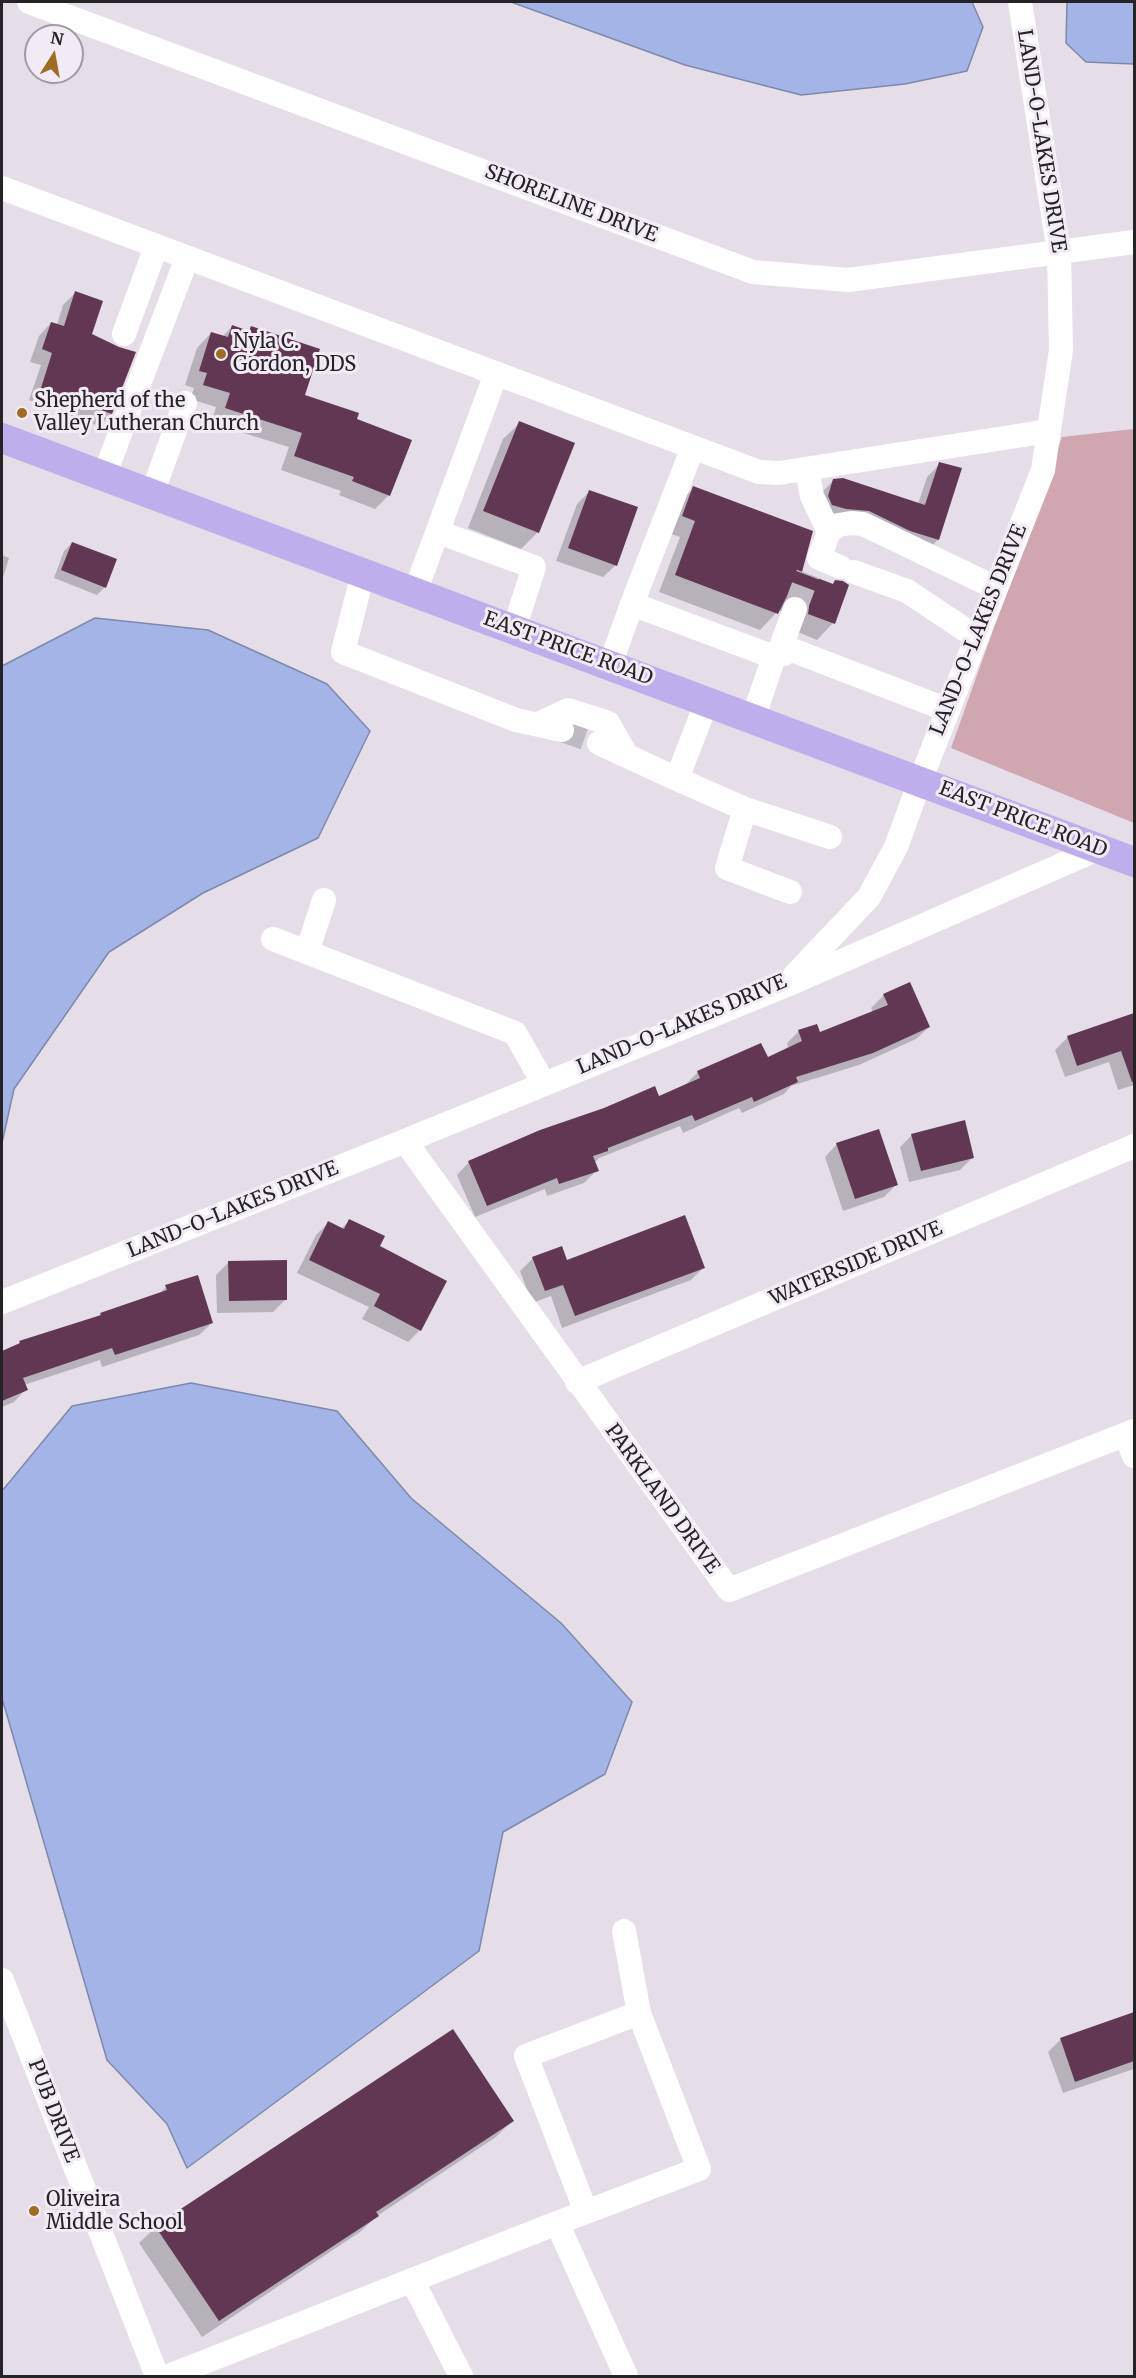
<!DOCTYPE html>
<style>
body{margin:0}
#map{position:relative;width:1136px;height:2378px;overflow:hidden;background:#e5dee8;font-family:Merriweather,serif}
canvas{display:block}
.frame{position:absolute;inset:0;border:3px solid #262327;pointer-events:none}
.north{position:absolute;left:24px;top:24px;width:60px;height:60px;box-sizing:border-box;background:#f2ebf5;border:2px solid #a09ba3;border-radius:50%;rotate:11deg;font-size:16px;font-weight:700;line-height:24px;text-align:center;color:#262327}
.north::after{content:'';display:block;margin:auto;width:21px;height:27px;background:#9f6c23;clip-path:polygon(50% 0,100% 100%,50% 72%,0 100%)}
</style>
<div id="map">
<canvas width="1136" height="2378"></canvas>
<div class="frame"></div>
<div class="north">N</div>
</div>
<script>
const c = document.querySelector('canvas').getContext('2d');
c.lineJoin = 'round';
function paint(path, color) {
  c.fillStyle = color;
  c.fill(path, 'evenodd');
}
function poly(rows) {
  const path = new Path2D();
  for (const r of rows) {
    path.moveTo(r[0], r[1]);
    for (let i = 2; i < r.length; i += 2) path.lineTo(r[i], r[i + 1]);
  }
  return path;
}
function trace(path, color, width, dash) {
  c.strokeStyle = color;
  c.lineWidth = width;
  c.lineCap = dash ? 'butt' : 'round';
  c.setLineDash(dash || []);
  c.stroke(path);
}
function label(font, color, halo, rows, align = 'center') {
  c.font = font + ' Merriweather,serif';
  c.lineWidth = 6;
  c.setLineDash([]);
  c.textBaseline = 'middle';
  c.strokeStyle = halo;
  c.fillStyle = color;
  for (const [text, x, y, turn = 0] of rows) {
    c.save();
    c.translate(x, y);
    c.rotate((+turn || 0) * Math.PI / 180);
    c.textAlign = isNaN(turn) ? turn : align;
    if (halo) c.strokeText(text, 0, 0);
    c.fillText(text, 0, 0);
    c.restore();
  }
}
const green = poly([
 [1134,429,1134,823,951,748,1062,437]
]);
const water = poly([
 [511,2,972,2,983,27,967,71,905,84,801,95,685,65,511,2],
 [1067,2,1134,2,1134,64,1086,62,1066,43,1067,2],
 [95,618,208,630,327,684,370,731,318,838,203,893,109,952,14,1089,2,1143,2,666,95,618],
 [191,1383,337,1411,411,1498,561,1623,632,1702,605,1774,503,1832,479,1951,187,2168,167,2124,107,2060,2,1698,2,1491,72,1406,191,1383]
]);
const shadow = poly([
 [75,293,90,335,111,414,99,426,29,400,41,365,30,362,39,336,51,323,57,325,63,305],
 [232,327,248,332,251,328,303,396,355,420,389,495,375,509,339,495,341,491,281,470,289,447,211,423,216,407,190,399,194,388,185,385,197,348,211,333,222,337],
 [520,423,538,532,521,549,468,528,503,439],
 [940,464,960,470,938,540,925,552,833,521,821,493,834,480,918,504,927,477],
 [694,488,800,573,832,585,833,623,817,640,793,630,782,611,778,611,760,630,659,592,680,537,666,532,677,504],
 [589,492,616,565,603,577,556,561,577,504],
 [72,543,105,587,97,595,54,578,64,551],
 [2,555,9,558,2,581],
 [884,995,929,1027,916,1039,859,1065,791,1086,784,1094,742,1113,739,1108,683,1133,680,1126,599,1158,594,1163,597,1170,584,1183,547,1196,545,1189,475,1217,457,1175,469,1162,658,1098,686,1084,698,1072,767,1059,788,1048,787,1043,799,1031,819,1034,873,1012,871,1008],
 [1134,1014,1134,1085,1118,1090,1109,1062,1065,1077,1055,1050,1068,1037],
 [912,1135,973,1157,960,1170,909,1182,900,1147],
 [837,1144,896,1185,884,1197,843,1211,825,1157],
 [350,1220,378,1246,420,1330,408,1342,362,1319,369,1307,297,1273,316,1235,328,1223,341,1229],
 [533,1258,566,1262,703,1268,691,1280,562,1328,551,1296,532,1303,520,1271],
 [228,1263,286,1299,273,1312,217,1313,216,1275],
 [166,1287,212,1323,199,1335,102,1367,100,1360,24,1385,26,1389,14,1402,2,1407,2,1353,20,1343,98,1317,101,1314,159,1294],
 [1134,2014,1134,2069,1063,2093,1048,2052,1061,2039],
 [512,2121,496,2137,377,2216,360,2232,202,2337,139,2243,156,2227]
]);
const building = poly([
 [75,291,103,301,92,334,119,347,136,352,112,414,41,388,52,353,42,349,51,322,64,326],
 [232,325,249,331,251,326,320,349,305,395,359,413,357,419,412,440,390,496,352,481,354,477,294,456,302,433,225,408,230,393,203,385,207,373,199,371,211,332,228,337],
 [519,421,575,443,539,533,483,511],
 [939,462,962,468,939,540,910,531,869,511,846,509,832,505,828,496,833,479,843,478,925,505],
 [693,486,813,531,802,572,833,584,835,580,843,581,849,585,835,624,808,614,809,607,806,600,799,596,792,595,786,598,778,614,675,575,695,521,682,516],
 [589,490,638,507,617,566,568,548],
 [72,542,117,559,106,588,61,570],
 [910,982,930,1027,873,1053,796,1077,798,1082,754,1102,752,1097,695,1121,692,1115,608,1148,608,1151,593,1156,599,1171,559,1184,557,1178,487,1206,468,1161,540,1130,604,1108,655,1086,659,1096,700,1078,697,1071,761,1043,768,1057,802,1041,798,1030,817,1024,820,1032,888,1005,883,994],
 [1134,1013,1134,1082,1132,1082,1121,1051,1077,1066,1067,1036],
 [965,1120,974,1158,921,1171,911,1134],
 [879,1129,898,1185,855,1199,836,1143],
 [685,1215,705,1268,575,1316,563,1285,545,1291,532,1257,562,1246,567,1260],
 [349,1219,385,1236,380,1246,447,1281,421,1331,374,1306,380,1294,309,1260,328,1221,344,1229],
 [287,1260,287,1300,229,1301,228,1261],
 [198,1275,213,1323,115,1355,112,1348,23,1378,28,1390,2,1401,2,1351,20,1343,19,1341,101,1315,100,1313,167,1290,165,1285],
 [1134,2012,1134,2061,1075,2082,1060,2038],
 [453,2029,514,2121,376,2212,379,2216,219,2321,155,2226]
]);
const minorTunnel = poly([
 [795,609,808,574],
 [562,730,599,743]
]);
const minor = poly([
 [29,2,753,272,848,280,1134,242],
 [2,188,759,472,779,473,1049,431],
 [124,334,156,247],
 [807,469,812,496,829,532],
 [104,476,187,258],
 [152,494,185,403],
 [438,532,534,567,514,629],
 [840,567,819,558,829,532,838,525,851,523,863,524,996,588],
 [854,572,907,591,964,629,978,635],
 [363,573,343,652,516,720,562,730],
 [415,592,496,374],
 [632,604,693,447],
 [784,654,782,644,795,609],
 [774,657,792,650,948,710],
 [610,665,632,604,774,657,753,718],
 [538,724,568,710,608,723,627,756],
 [599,743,677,779,707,701],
 [677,779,745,809],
 [790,892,727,868,745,809,830,837],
 [273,939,515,1033,544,1084],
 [307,952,324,900],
 [794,976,869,897,896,847,920,781,1043,470,1061,350,1059,253,1020,2],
 [405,1141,729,1590,1134,1431],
 [2,1302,405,1141,787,985,1098,849],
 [577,1382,1134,1146],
 [1126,1435,1134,1456],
 [624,1931,639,2013],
 [2,1980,157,2376],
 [557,2223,586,2212,699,2169,639,2013,526,2056,586,2212],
 [412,2280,461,2376],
 [169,2376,557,2223,626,2376]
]);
const major = poly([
 [2,438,1134,862]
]);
const markers = [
 [221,354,6,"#9f6c23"],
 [22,413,6,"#9f6c23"],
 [34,2211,6,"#9f6c23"]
];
const streetNames = [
 ["LAND-O-LAKES DRIVE",1041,141,81],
 ["SHORELINE DRIVE",571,204,21],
 ["LAND-O-LAKES DRIVE",979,630,-68],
 ["EAST PRICE ROAD",568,649,20],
 ["EAST PRICE ROAD",1023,820,21],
 ["LAND-O-LAKES DRIVE",682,1025,-23],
 ["LAND-O-LAKES DRIVE",233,1210,-22],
 ["WATERSIDE DRIVE",856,1264,-23],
 ["PARKLAND DRIVE",662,1499,54],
 ["PUB DRIVE",53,2111,69]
];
const poiNames = [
 ["Nyla C.",233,342],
 ["Gordon, DDS",233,365],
 ["Shepherd of the",34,401],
 ["Valley Lutheran Church",34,424],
 ["Oliveira",46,2200],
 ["Middle School",46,2223]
];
paint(green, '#d0a6b0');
paint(water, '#a4b4e6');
trace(water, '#7e88ad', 1.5);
paint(shadow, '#0003');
paint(building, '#623754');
trace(minorTunnel, '#bfb9c1', 24, [24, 12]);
trace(minor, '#fff', 24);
trace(major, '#bfaeec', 30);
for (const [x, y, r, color] of markers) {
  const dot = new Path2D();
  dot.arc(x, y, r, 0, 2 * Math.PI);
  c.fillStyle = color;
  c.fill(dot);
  trace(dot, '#f2ebf5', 2);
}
label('20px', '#262327', '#f2ebf5', streetNames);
label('20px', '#262327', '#f2ebf5', poiNames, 'left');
</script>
